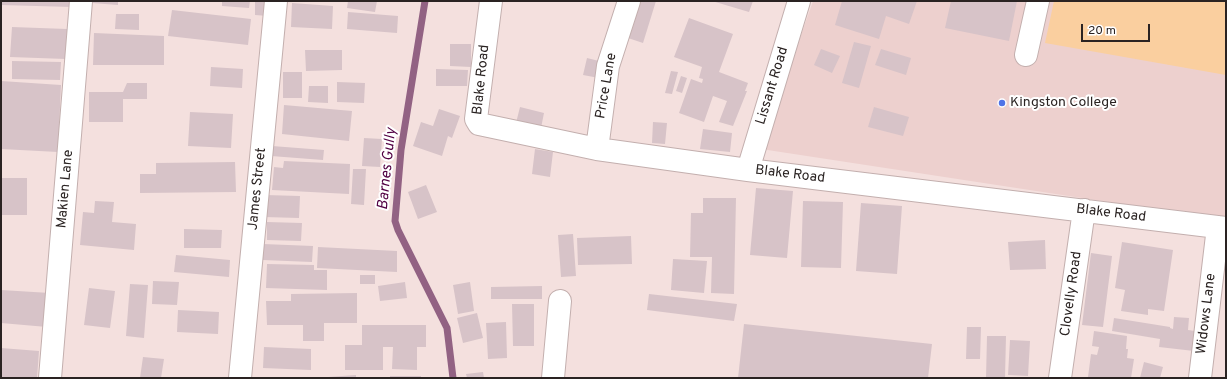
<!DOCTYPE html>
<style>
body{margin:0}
#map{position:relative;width:1227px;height:379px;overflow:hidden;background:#f4e0de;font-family:Overpass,sans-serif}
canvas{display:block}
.frame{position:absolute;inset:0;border:2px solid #2a2322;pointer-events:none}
.scale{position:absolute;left:1081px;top:24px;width:69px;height:18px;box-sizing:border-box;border:2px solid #2a2322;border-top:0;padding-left:5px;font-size:12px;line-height:14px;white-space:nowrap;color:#2a2322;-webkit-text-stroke:3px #fff;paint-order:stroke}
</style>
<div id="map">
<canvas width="1227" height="379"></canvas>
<div class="frame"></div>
<div class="scale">20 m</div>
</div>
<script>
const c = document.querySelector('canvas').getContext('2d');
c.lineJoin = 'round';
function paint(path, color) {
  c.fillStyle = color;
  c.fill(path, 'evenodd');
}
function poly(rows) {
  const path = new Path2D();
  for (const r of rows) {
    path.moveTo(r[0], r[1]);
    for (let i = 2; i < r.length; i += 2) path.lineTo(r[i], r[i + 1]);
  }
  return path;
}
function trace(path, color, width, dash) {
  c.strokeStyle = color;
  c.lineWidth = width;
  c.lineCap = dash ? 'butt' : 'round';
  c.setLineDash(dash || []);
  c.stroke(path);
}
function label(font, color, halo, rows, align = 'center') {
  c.font = font + ' Overpass,sans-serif';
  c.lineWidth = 4;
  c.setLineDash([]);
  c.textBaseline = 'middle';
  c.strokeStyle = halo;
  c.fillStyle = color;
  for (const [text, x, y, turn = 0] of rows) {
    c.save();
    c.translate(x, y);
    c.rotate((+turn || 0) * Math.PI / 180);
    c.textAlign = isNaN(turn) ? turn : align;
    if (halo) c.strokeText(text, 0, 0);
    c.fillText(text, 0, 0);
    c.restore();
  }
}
const built = poly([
 [813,1,1226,1,1226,220,761,149]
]);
const green = poly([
 [1054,1,1226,1,1226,75,1045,43]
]);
const stream = poly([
 [425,1,401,150,395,221,398,230,447,328,453,378]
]);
const building = poly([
 [1,1,72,1,72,7,1,5],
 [92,1,118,1,118,5,92,3],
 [222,1,250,1,249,8,222,6],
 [255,1,269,1,268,16,255,15],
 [348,1,377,1,375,12,347,8],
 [640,1,656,1,643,43,628,38],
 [712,1,753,1,749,12],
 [842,1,917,1,909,24,886,16,879,39,835,25],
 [951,1,1017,1,1009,41,945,28],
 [292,3,333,6,332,29,291,27],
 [172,10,251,19,248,45,168,36],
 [348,12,398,16,397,33,347,29],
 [116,14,139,14,139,30,115,29],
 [689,18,733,34,719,72,748,83,745,91,747,91,733,126,719,122,727,101,713,96,704,122,679,113,691,79,702,83,703,79,699,78,702,67,674,57],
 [12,27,67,29,66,59,10,57],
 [94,33,164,36,164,65,93,65],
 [854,42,871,46,859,88,842,83],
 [450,44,471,44,471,67,450,66],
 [821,49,840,56,832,73,814,65],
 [881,49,911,58,906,75,875,65],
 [305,50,342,50,342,70,306,71],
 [587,58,603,62,599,78,583,75],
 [12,61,61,62,60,80,12,79],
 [211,67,243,69,242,88,210,86],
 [436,69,468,70,467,86,436,86],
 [671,71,678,72,672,94,665,93],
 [283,72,302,72,302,98,283,98],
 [681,76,687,78,682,93,676,91],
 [1,81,61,85,58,152,1,149],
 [337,82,365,83,364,103,337,102],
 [127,83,147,83,147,99,123,99,123,122,89,122,89,92,123,92],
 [309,86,328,86,328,103,308,102],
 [284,105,352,111,349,141,282,134],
 [520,107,544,113,541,128,516,123],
 [874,107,909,117,903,136,868,127],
 [439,109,460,116,452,138,448,136,442,156,413,146,421,122,433,126],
 [190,112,233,114,231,148,188,146],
 [653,122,667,123,665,144,652,143],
 [703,129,732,133,730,152,700,149],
 [364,138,382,139,380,167,362,166],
 [272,146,324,150,323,160,271,156],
 [535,149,553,152,550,177,532,174],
 [284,161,350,164,349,194,272,190,274,167,283,168],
 [235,162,236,192,140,193,140,174,156,174,156,163],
 [353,169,366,169,364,205,351,204],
 [1,178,27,178,27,215,1,215],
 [426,185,437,212,418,219,408,192],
 [756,188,793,191,787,258,750,255],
 [265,195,300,196,299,218,264,217],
 [703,198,736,198,734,294,711,293,712,257,690,257,691,213,703,213],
 [95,201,114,202,112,222,136,224,134,250,80,245,83,212,94,213],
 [803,201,843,202,841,268,801,267],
 [861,203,902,206,897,274,856,271],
 [267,222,302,223,301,241,267,240],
 [184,229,222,230,221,248,184,248],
 [573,234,576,276,561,277,558,235],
 [631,236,632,264,578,265,577,238],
 [1045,240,1046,269,1010,270,1008,242],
 [1122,242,1173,250,1164,311,1148,309,1148,315,1121,311,1125,290,1115,288],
 [263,244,313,246,312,262,263,260],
 [318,247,397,251,397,272,317,268],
 [1091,253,1112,256,1103,327,1082,325],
 [176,255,230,260,229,277,174,272],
 [673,259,707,261,704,293,671,290],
 [267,264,314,265,314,270,327,270,327,290,266,288],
 [360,275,375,275,375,284,360,284],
 [153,281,179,282,177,305,152,304],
 [405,282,407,298,380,301,378,286],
 [470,282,474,311,458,314,453,285],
 [130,284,148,285,144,338,126,336],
 [542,286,542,299,491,299,491,287],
 [89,288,115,291,110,328,84,325],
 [1,290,50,293,47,327,1,323],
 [357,293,357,323,324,323,324,341,303,341,303,325,267,325,266,301,291,301,291,294],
 [649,294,737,304,734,321,647,310],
 [512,304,534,304,534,346,513,346],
 [178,310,219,312,218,334,177,332],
 [477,313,483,338,463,343,457,318],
 [1174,317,1189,318,1188,330,1195,331,1194,351,1159,347,1160,339,1112,331,1114,318,1170,327,1170,328,1173,329],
 [506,322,507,358,488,359,486,323],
 [744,324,932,344,928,378,738,378],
 [362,325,426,325,426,347,417,347,417,370,392,369,393,347,383,347,383,370,345,370,345,345,362,345],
 [967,327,981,327,980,359,966,359],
 [1094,331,1127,336,1126,349,1128,349,1127,358,1134,359,1131,378,1088,377,1091,354,1097,355,1099,347,1092,346],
 [987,336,1006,336,1005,378,986,378],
 [1010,340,1030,341,1028,376,1008,375],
 [264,347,311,349,311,370,263,368],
 [1,348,39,351,37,378,1,378],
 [143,357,164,359,161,378,140,378],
 [1144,362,1163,367,1160,378,1140,378],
 [483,372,484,378,467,378,466,374],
 [356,375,356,378,328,378,328,377],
 [390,376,421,376,421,378,390,378]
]);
const minor = poly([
 [491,1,476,119,479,124,597,149,748,170,1226,228],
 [1026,55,1038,1],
 [597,149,608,66,629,1],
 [748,170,799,1],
 [50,378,81,1],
 [240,378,276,1],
 [553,378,560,301],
 [1060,378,1084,210],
 [1200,378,1218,227]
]);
const markers = [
 [1002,103,4,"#4f73e7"]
];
const streetNames = [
 ["Blake Road",482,80,-84],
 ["Price Lane",607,86,-80],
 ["Lissant Road",773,86,-73],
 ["Blake Road",790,175,7],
 ["Makien Lane",66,189,-85],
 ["James Street",258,189,-84],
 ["Blake Road",1111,214,7],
 ["Clovelly Road",1072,294,-82],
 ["Widows Lane",1207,314,-83]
];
const poiNames = [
 ["Kingston College",1010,103]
];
const waterNames = [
 ["Barnes Gully",388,169,-84]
];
paint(built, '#edd0ce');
paint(green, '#facf9f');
trace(stream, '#926283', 7);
paint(building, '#d7c3c8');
trace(minor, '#c3afae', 24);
trace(minor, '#fff', 22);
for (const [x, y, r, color] of markers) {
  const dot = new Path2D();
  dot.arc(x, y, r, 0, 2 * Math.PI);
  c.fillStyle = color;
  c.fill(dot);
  trace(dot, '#fff', 1.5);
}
label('14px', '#2a2322', '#fff', streetNames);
label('14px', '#2a2322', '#fff', poiNames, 'left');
label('italic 15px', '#510043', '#fff', waterNames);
</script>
